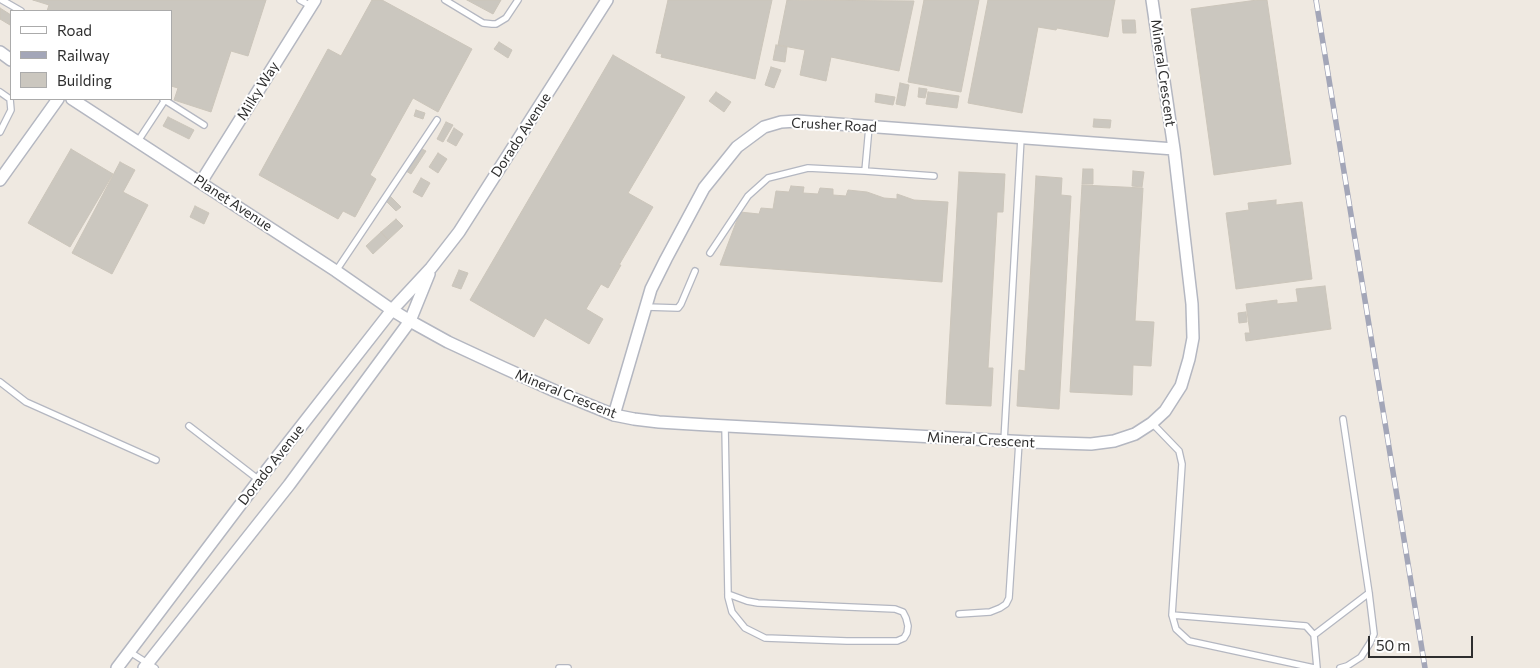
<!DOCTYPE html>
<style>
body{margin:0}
#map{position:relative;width:1540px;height:668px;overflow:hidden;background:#efe9e1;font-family:Commissioner,sans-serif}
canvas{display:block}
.legend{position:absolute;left:10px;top:10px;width:162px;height:90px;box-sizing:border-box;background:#fff;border:1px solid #ababab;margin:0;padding:6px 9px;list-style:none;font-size:15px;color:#2e2e2e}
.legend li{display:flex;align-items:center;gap:10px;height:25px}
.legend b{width:25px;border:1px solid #ababab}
.scale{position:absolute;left:1368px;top:636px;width:105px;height:22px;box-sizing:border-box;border:2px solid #2e2e2e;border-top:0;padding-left:6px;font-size:15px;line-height:18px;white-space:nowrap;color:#2e2e2e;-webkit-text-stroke:4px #fff;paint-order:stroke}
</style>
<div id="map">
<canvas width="1540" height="668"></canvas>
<ul class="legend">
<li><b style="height:6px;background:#fff"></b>Road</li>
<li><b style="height:6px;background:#a3a6b8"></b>Railway</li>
<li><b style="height:14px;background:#cbc7bf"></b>Building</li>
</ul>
<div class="scale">50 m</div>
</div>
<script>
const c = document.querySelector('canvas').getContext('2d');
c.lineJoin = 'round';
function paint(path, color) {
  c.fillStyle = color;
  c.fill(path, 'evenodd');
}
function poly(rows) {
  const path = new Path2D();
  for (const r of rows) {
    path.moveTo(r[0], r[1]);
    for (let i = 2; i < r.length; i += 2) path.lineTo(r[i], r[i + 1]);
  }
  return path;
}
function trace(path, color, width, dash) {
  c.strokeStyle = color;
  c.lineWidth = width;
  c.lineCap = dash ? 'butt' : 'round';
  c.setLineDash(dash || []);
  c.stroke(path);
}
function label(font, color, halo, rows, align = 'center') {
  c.font = font + ' Commissioner,sans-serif';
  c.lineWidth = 4;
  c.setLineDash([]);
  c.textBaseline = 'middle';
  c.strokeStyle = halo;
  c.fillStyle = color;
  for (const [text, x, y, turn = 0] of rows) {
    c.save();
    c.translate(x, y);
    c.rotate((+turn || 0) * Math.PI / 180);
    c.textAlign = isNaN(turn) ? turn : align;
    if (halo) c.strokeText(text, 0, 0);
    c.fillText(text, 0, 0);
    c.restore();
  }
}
const building = poly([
 [33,0,266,0,248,56,231,51,211,112,174,100,178,88,171,86,171,11,47,11,49,5,33,0],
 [372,0,382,0,472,49,438,112,413,98,370,175,376,179,355,217,343,211,338,219,259,175,328,49,341,56,372,0],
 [467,0,501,0,493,14,467,0],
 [668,0,772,0,755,79,661,57,662,54,656,53,668,0],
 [787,0,914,1,899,71,831,57,826,81,800,75,805,50,778,45,787,0],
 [924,0,979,0,961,92,908,82,924,0],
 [988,0,1115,0,1108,37,1057,28,1056,30,1038,27,1022,113,968,103,988,0],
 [1257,0,1267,0,1291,164,1214,175,1191,9,1257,0],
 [0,8,11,15,10,25,0,19,0,8],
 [1122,20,1135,20,1136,33,1123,33,1122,20],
 [499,42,512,50,508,58,494,49,499,42],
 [776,45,787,47,785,62,773,60,776,45],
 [613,55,685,97,628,193,653,207,619,265,621,265,608,288,601,284,586,309,603,319,589,344,545,318,534,337,470,300,613,55],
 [771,67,781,70,774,88,765,85,771,67],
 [900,83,909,85,905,106,896,104,900,83],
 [919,88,927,89,925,98,918,97,919,88],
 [716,92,731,102,724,112,709,101,716,92],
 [928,92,959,96,957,108,926,104,928,92],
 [876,94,895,97,893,105,875,102,876,94],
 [416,110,425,113,423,119,414,116,416,110],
 [168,117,194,130,189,139,163,126,168,117],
 [1094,119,1111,120,1110,128,1093,127,1094,119],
 [446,122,453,125,443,142,437,139,446,122],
 [454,128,463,134,456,146,447,141,454,128],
 [420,148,426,151,411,174,406,171,420,148],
 [71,149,113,174,70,247,28,223,71,149],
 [438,153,447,159,438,173,429,167,438,153],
 [120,162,135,170,123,192,148,205,112,274,72,253,120,162],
 [1083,169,1093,169,1093,184,1082,184,1083,169],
 [1133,171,1144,172,1142,187,1132,186,1133,171],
 [959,172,1005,174,1003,212,997,212,988,368,993,368,991,406,946,404,959,172],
 [1036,176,1062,178,1061,195,1071,196,1059,409,1017,406,1019,370,1025,371,1036,176],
 [421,178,430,183,422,197,413,192,421,178],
 [1082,185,1143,188,1135,321,1154,322,1151,366,1133,365,1132,395,1070,392,1082,185],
 [791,186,804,187,803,193,818,194,820,188,833,189,833,195,846,196,848,190,867,192,884,198,897,199,897,194,914,200,948,202,942,282,720,265,740,212,759,214,761,208,773,209,776,191,789,192,791,186],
 [389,195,401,207,396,211,384,199,389,195],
 [1276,200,1276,205,1302,202,1312,279,1236,289,1226,213,1249,210,1248,203,1276,200],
 [195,206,209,213,204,224,190,217,195,206],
 [396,219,403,226,388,240,381,232,396,219],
 [381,232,388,240,373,254,366,246,381,232],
 [459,270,468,273,461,289,452,286,459,270],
 [1325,286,1331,329,1246,341,1245,333,1250,333,1246,304,1277,300,1277,304,1298,302,1296,289,1325,286],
 [1246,312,1247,322,1239,323,1238,313,1246,312]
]);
const lane = poly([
 [2,0,21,11],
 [300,0,311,6],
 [445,0,483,23,492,24,496,24,506,18,518,0],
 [0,92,10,99,11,110,0,132],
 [163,99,204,125],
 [138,141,165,100],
 [865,171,934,176],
 [710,253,748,196,768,178,808,168,865,171,869,127],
 [336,271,437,120],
 [646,307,678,308,681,304,695,271],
 [0,382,26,402,156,460],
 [1152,423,1179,451,1182,464,1172,615,1176,629,1189,641,1314,668],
 [189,426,259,480],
 [725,426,728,594,728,597,732,612,745,628,765,638,847,641,897,641,904,638,907,633,908,626,906,618,903,612,895,609,758,603,747,601,728,594],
 [1004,441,1021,138],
 [959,614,990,612,1000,608,1006,604,1009,598,1019,442],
 [1172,615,1306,626,1314,635,1317,668],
 [1314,635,1369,593],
 [130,652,155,668],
 [559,668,568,668],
 [1340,668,1347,666,1361,657,1370,643,1374,634,1369,593,1343,419]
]);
const street = poly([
 [0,52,11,60],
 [72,99,336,271,392,310,410,321,448,342,504,368,555,391,614,415,634,419,659,422,708,425,1029,442,1091,444,1114,441,1135,434,1152,423,1165,411,1181,386,1189,359,1193,338,1192,304,1174,149,1152,0],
 [0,180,58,99],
 [201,182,315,0],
 [614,415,651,289,666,259,704,188,737,147,764,127,781,122,797,121,1174,149],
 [117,668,259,480,392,310,431,268,459,232,607,0],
 [144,668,289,485,410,321,429,274]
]);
const rail = poly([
 [1316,0,1425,668]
]);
const streetNames = [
 ["Mineral Crescent",1163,73,82],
 ["Milky Way",258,91,-58],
 ["Crusher Road",834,125,3],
 ["Dorado Avenue",521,135,-57],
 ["Planet Avenue",233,203,33],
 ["Mineral Crescent",566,394,22],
 ["Mineral Crescent",981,440,3],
 ["Dorado Avenue",271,465,-52]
];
paint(building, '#cbc7bf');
trace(building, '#cbc5ba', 1);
trace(lane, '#b4b7c1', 8);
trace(street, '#b4b7c1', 14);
trace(lane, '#fff', 5.5);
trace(street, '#fff', 11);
trace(rail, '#a3a6b8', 5.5);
trace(rail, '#fff', 4, [11]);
label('14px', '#2e2e2e', '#fff', streetNames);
</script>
